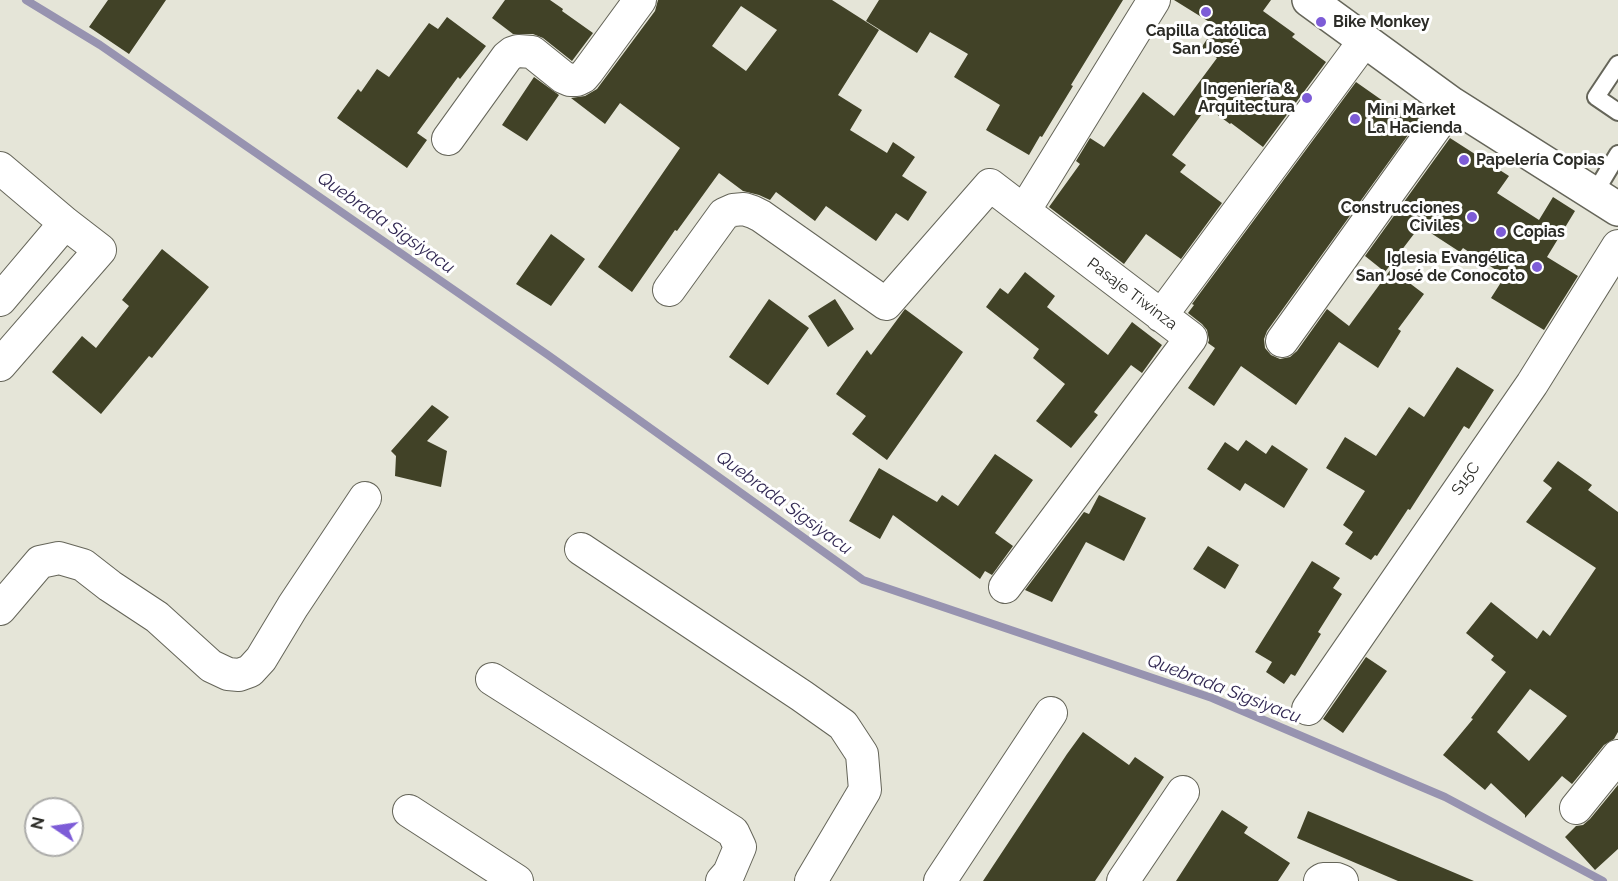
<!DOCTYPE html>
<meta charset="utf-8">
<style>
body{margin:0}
#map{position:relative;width:1618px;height:881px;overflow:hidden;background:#e5e5d8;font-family:Raleway,sans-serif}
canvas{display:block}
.north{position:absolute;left:24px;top:797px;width:60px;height:60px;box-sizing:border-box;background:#fff;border:2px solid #ababa9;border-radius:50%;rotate:283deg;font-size:16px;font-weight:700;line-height:24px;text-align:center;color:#2c2c27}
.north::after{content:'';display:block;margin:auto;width:21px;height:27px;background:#7d5cd7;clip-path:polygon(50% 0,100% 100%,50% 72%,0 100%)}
</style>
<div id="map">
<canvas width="1618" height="881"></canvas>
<div class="north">N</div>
</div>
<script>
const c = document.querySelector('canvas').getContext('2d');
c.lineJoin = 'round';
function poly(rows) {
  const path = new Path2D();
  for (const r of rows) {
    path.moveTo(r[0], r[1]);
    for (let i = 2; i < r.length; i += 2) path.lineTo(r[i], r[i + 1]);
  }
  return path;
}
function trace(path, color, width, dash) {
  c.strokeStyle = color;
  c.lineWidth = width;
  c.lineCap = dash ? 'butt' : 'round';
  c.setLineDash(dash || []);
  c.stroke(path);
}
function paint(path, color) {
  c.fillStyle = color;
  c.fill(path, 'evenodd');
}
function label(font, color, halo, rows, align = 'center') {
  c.font = font + ' Raleway,sans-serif';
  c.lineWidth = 6;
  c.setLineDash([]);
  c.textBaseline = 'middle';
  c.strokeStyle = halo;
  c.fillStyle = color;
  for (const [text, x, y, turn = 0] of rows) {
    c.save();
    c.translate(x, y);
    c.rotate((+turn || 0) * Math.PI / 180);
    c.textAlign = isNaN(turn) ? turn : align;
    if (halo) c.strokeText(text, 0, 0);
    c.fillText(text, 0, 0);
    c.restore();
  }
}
const stream = poly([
 [26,0,100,45,548,355,863,580,1212,698,1445,797,1603,881]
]);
const building = poly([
 [108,0,166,0,129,54,89,27],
 [505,0,550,0,563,9,562,11,593,33,572,61,543,38,533,34,513,34,492,18],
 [658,0,832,0,879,30,838,95,862,110,850,130,887,153,893,142,915,157,902,176,927,192,908,221,896,213,876,241,826,206,815,221,776,192,770,200,759,195,743,191,719,173,677,231,675,230,632,292,598,267,680,148,620,103,605,124,571,98,585,96,597,89,655,11],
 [741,6,777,30,746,71,712,46],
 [879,0,1123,0,1071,85,1073,86,1042,137,1040,136,1029,155,986,130,1000,105,954,77,968,54,930,32,917,53,866,21],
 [1174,0,1271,0,1263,11,1295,34,1292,37,1326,62,1263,147,1231,123,1230,124,1207,107,1172,155,1186,165,1180,172,1222,203,1181,259,1146,234,1124,264,1049,207,1080,164,1076,161,1090,138,1104,147,1143,92,1174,116,1217,58,1201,48,1216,26],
 [447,17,486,46,460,79,458,77,417,133,427,140,407,168,337,118,358,89,361,92,377,69,389,77,429,23,438,29],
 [534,77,559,95,527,141,502,125],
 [1356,82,1403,115,1408,108,1421,117,1267,331,1264,339,1265,348,1271,355,1280,359,1290,357,1297,351,1327,309,1349,326,1391,269,1424,294,1398,329,1401,331,1378,368,1339,342,1296,405,1241,366,1214,406,1188,388,1215,348,1208,343,1209,340,1207,330,1202,324,1188,313,1194,305,1192,304],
 [1450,138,1509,176,1497,193,1539,220,1553,197,1575,211,1547,257,1578,276,1544,330,1491,298,1505,276,1463,248,1460,252,1420,226,1385,272,1365,256],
 [551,234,585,259,551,306,516,284],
 [162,249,209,287,152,358,149,356,101,414,52,372,82,336,96,348,129,306,122,300],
 [1025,272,1055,296,1047,307,1108,355,1132,322,1162,345,1142,373,1131,365,1094,412,1098,415,1071,448,1036,421,1065,384,1033,358,1039,349,986,307,1000,288,1008,294],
 [769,299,809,328,768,385,729,357],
 [835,299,854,329,828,347,808,316],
 [905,309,963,352,887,460,852,434,866,416,836,394,867,350,871,355],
 [1457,367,1494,390,1469,429,1464,426,1410,510,1408,509,1377,556,1375,555,1371,560,1345,544,1353,532,1343,525,1365,491,1326,468,1345,437,1376,456,1409,407,1424,417],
 [432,405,449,417,427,441,447,451,441,487,395,476,396,456,391,451],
 [1246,440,1266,454,1272,445,1308,469,1284,508,1245,483,1240,491,1207,469,1225,442,1238,451],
 [995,454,1033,480,995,533,1013,546,992,575,985,571,980,579,893,515,880,539,849,521,879,468,937,502,942,495,958,506],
 [1558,461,1592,485,1588,490,1618,512,1618,732,1614,739,1604,745,1572,784,1562,776,1525,818,1525,815,1491,783,1485,790,1443,755,1473,719,1471,718,1506,672,1491,660,1494,656,1466,633,1491,602,1537,639,1543,630,1550,636,1596,568,1526,522,1552,488,1543,481],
 [1530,689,1567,716,1529,761,1497,732],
 [1099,495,1146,518,1124,561,1086,542,1052,602,1025,590,1084,512,1089,514],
 [1208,546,1239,565,1225,589,1193,569],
 [1312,561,1340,578,1333,588,1342,594,1318,632,1321,634,1295,676,1291,674,1284,684,1266,672,1272,662,1255,652],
 [1366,657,1387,671,1343,733,1323,719],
 [1083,732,1129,765,1135,757,1164,777,1139,815,1095,881,983,881,1067,754],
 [1618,785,1618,849,1595,870,1565,837,1576,826,1583,825,1590,819],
 [1222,810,1248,827,1244,833,1290,863,1278,881,1176,881],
 [1308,811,1403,851,1474,881,1398,881,1297,838]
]);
const lane = poly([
 [1618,64,1596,97,1618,112],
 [1594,194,1618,154]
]);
const street = poly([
 [448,139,507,57,512,53,518,51,532,52,563,77,570,80,577,80,583,77,588,71,640,0],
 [0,168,65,223,100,250,0,365],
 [669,290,724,214,733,210,744,209,753,212,761,216,886,304,990,185,1024,211],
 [0,300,65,223],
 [1161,316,1365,40],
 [1282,341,1452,104],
 [581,549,802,696,843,725,862,754,865,790,811,881],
 [1005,587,1191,338,1024,211,1154,0],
 [0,609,40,562,59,558,83,565,110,586,157,617,211,666,228,674,239,675,250,671,261,659,293,606,365,498],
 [492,679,733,832,740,847,729,873,722,881],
 [1308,709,1532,384,1618,246],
 [1576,808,1618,756],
 [409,811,517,881],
 [940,881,1051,713],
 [1123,881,1183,792],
 [1320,881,1323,879,1337,879,1342,881]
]);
const secondary = poly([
 [1309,0,1452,104,1618,209]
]);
const markers = [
 [1206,12,6,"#7d5cd7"],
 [1321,22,6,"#7d5cd7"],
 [1307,98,6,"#7d5cd7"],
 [1355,119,6,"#7d5cd7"],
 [1464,160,6,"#7d5cd7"],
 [1472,217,6,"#7d5cd7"],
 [1501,232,6,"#7d5cd7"],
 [1537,267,6,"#7d5cd7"]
];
const poiNames = [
 ["Bike Monkey",1333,22],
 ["Capilla Católica",1206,31,"center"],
 ["San José",1206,49,"center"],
 ["Ingeniería &",1295,89,"right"],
 ["Arquitectura",1295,107,"right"],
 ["Mini Market",1367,110],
 ["La Hacienda",1367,128],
 ["Papelería Copias",1476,160],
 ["Construcciones",1460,208,"right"],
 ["Civiles",1460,226,"right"],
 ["Copias",1513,232],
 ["Iglesia Evangélica",1525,258,"right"],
 ["San José de Conocoto",1525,276,"right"]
];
const streetNames = [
 ["Pasaje Tiwinza",1132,294,37],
 ["S15C",1466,479,-55]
];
const waterNames = [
 ["Quebrada Sigsiyacu",386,223,35],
 ["Quebrada Sigsiyacu",784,503,36],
 ["Quebrada Sigsiyacu",1224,689,21]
];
trace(stream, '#9793b0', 8);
paint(building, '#414227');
trace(lane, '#656559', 20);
trace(street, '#656559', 34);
trace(secondary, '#656559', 36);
trace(lane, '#fff', 16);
trace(street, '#fff', 32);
trace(secondary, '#fff', 33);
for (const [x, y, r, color] of markers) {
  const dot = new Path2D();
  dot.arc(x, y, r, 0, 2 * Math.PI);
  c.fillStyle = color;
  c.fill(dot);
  trace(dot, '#fff', 2);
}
label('bold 16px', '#2c2c27', '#fff', poiNames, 'left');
label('16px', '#2c2c27', '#fff', streetNames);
label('italic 18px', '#322953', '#fff', waterNames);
</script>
